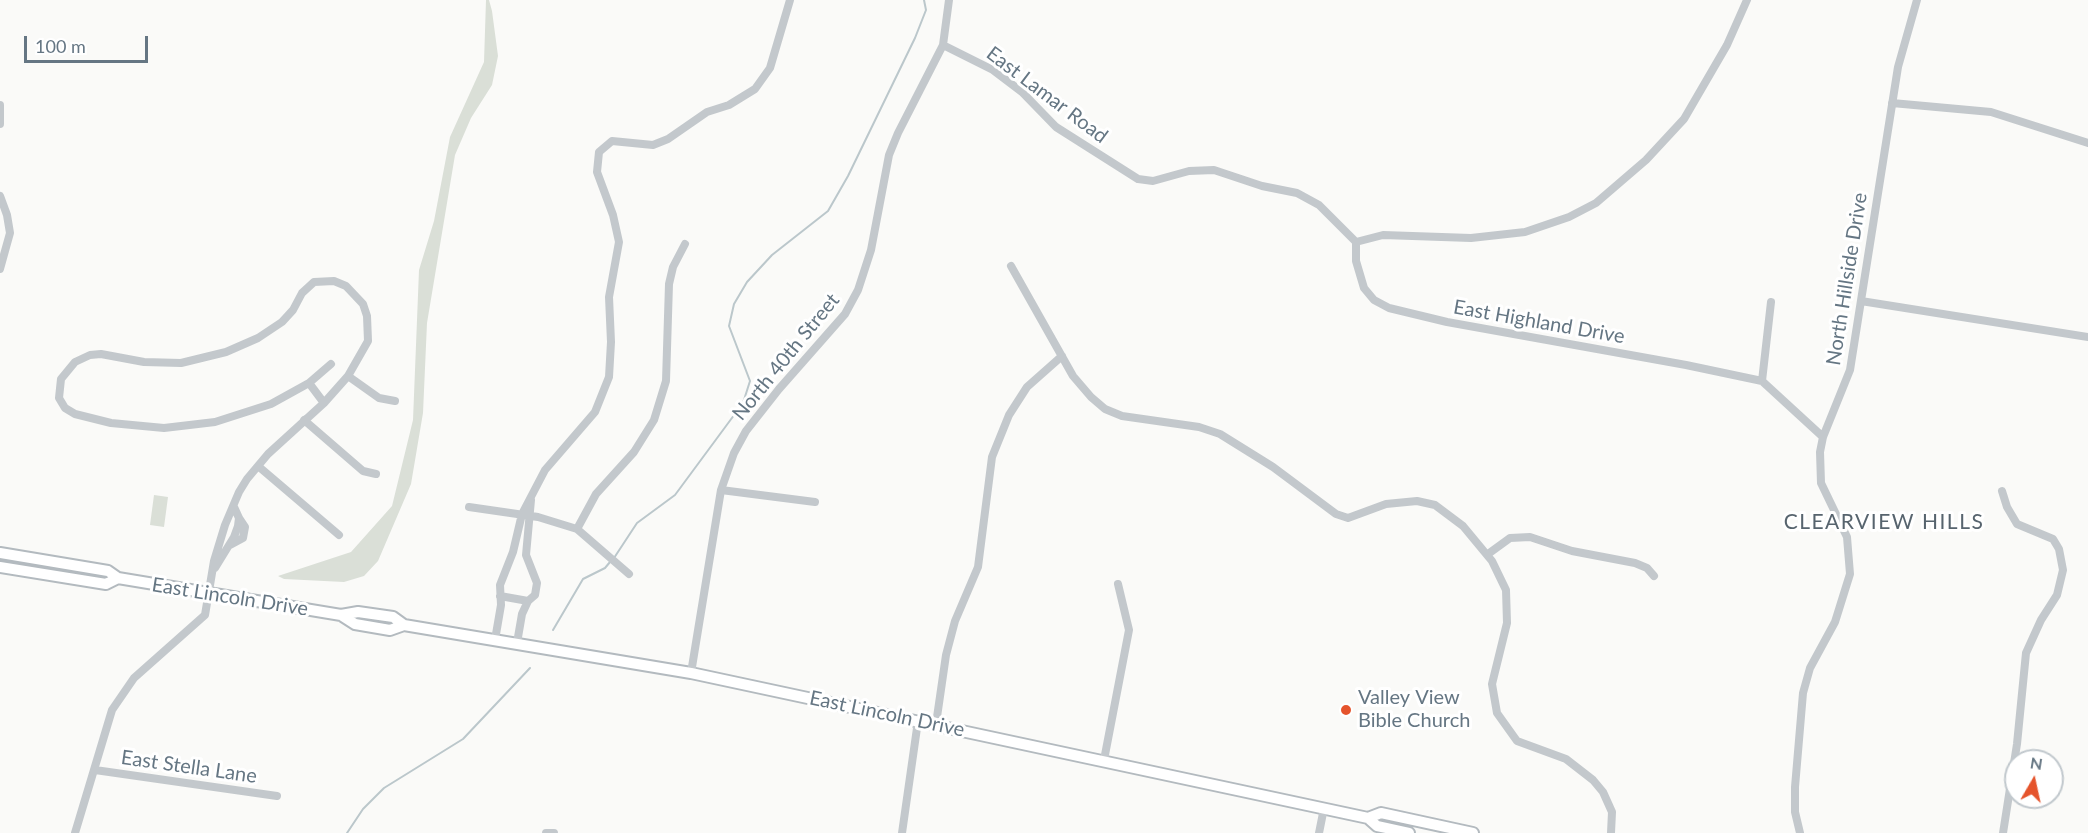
<!DOCTYPE html>
<style>
body{margin:0}
#map{position:relative;width:2088px;height:833px;overflow:hidden;background:#fafaf8;font-family:Lato,sans-serif}
canvas{display:block}
.north{position:absolute;left:2004px;top:749px;width:60px;height:60px;box-sizing:border-box;background:#fff;border:2px solid #c1c8cd;border-radius:50%;rotate:9deg;font-size:16px;font-weight:700;line-height:24px;text-align:center;color:#657683}
.north::after{content:'';display:block;margin:auto;width:21px;height:27px;background:#e5542c;clip-path:polygon(50% 0,100% 100%,50% 72%,0 100%)}
.scale{position:absolute;left:24px;top:36px;width:124px;height:27px;box-sizing:border-box;border:3px solid #657683;border-top:0;padding-left:8px;font-size:18px;line-height:21px;white-space:nowrap;color:#657683;-webkit-text-stroke:4px #fff;paint-order:stroke}
</style>
<div id="map">
<canvas width="2088" height="833"></canvas>
<div class="north">N</div>
<div class="scale">100 m</div>
</div>
<script>
const c = document.querySelector('canvas').getContext('2d');
c.lineJoin = 'round';
function paint(path, color) {
  c.fillStyle = color;
  c.fill(path, 'evenodd');
}
function poly(rows) {
  const path = new Path2D();
  for (const r of rows) {
    path.moveTo(r[0], r[1]);
    for (let i = 2; i < r.length; i += 2) path.lineTo(r[i], r[i + 1]);
  }
  return path;
}
function trace(path, color, width, dash) {
  c.strokeStyle = color;
  c.lineWidth = width;
  c.lineCap = dash ? 'butt' : 'round';
  c.setLineDash(dash || []);
  c.stroke(path);
}
function label(font, color, halo, rows, align = 'center') {
  c.font = font + ' Lato,sans-serif';
  c.lineWidth = 6;
  c.setLineDash([]);
  c.textBaseline = 'middle';
  c.strokeStyle = halo;
  c.fillStyle = color;
  for (const [text, x, y, turn = 0] of rows) {
    c.save();
    c.translate(x, y);
    c.rotate((+turn || 0) * Math.PI / 180);
    c.textAlign = isNaN(turn) ? turn : align;
    if (halo) c.strokeText(text, 0, 0);
    c.fillText(text, 0, 0);
    c.restore();
  }
}
const green = poly([
 [486,0,489,0,492,11,498,56,492,85,471,118,455,155,427,323,423,413,411,484,378,561,364,576,344,582,284,579,278,576,351,552,392,506,413,420,419,270,434,221,450,137,484,62],
 [154,495,168,497,164,527,150,525]
]);
const stream = poly([
 [614,558,637,523,675,495,743,403,750,381,729,326,734,304,747,282,772,255,828,211,848,176,915,38,926,10,924,0],
 [553,630,583,579,605,568,610,562],
 [347,833,363,809,384,788,463,739,530,668]
]);
const minor = poly([
 [943,45,993,70,1022,92,1056,127,1138,179,1153,181,1189,171,1214,170,1262,186,1297,193,1319,205,1356,242],
 [1892,103,1991,112,2088,143],
 [0,105,0,124],
 [0,196,7,215,10,233,0,269],
 [1356,242,1383,235,1471,238,1525,232,1569,217,1596,203,1646,160,1684,119,1727,45,1747,0],
 [1356,242,1356,261,1364,288,1374,300,1389,308,1447,322,1686,365,1762,381],
 [1011,266,1073,376,1091,397,1105,409,1122,416,1199,427,1220,434,1273,467,1336,514,1348,518,1386,504,1417,501,1435,505,1463,526,1492,561,1506,590,1507,623,1492,684,1497,713,1517,741,1566,759,1593,780,1603,792,1612,812,1611,833],
 [1861,301,2088,337],
 [1771,302,1762,381,1823,437],
 [348,376,379,398,395,401],
 [309,383,324,403],
 [304,420,363,471,376,474],
 [258,466,339,535],
 [721,490,815,502],
 [2002,491,2007,507,2017,524,2053,539,2059,549,2063,570,2057,595,2041,620,2026,653,2017,744,2003,833],
 [469,507,538,517,577,529,629,574],
 [577,529,596,494,634,452,654,420,666,381,669,284,673,267,685,244],
 [230,545,243,538,245,527,239,518],
 [1488,554,1510,538,1530,537,1572,551,1635,563,1647,568,1654,576],
 [215,568,234,537,238,526,239,518,234,507],
 [500,596,528,601],
 [495,640,501,605,500,585,513,552,522,514,545,470,595,412,609,377,611,342,609,297,619,242,613,215,597,172,599,152,612,141,653,145,668,139,707,112,729,105,755,89,770,68,790,0],
 [517,643,522,614,528,601,535,595,537,583,526,555,531,500],
 [691,673,721,490,734,453,746,431,779,389,845,314,858,290,871,250,889,155,898,133,943,45,949,0],
 [936,724,946,655,955,621,978,567,992,457,1009,415,1027,387,1062,356],
 [1104,760,1129,630,1118,584],
 [95,770,277,796],
 [75,833,112,710,134,678,205,615,214,561,225,525,239,492,247,479,268,454,324,403,348,376,368,341,367,316,363,304,346,286,334,281,314,282,302,293,293,310,282,322,258,338,226,352,181,363,144,362,101,354,90,355,75,362,61,379,59,398,65,408,75,414,111,423,164,428,215,422,271,404,309,383,331,364],
 [546,833,554,833],
 [902,833,918,721],
 [1319,833,1324,808],
 [1800,833,1795,812,1795,787,1803,693,1810,668,1835,622,1850,574,1847,537,1821,483,1820,452,1823,437,1850,370,1898,67,1917,0]
]);
const secondary = poly([
 [0,553,108,571,118,578,341,615,358,612,393,617,404,625,691,673,1368,818,1381,813,1473,833],
 [0,567,106,584,118,578],
 [341,615,355,624,390,630,404,625],
 [1368,818,1377,826,1409,833]
]);
const markers = [
 [1346,710,6,"#e5542c"]
];
const streetNames = [
 ["East Lamar Road",1047,95,37],
 ["North Hillside Drive",1847,279,-81],
 ["East Highland Drive",1539,322,10],
 ["North 40th Street",786,357,-51],
 ["East Lincoln Drive",230,597,9],
 ["East Lincoln Drive",887,714,12],
 ["East Stella Lane",189,767,8]
];
const poiNames = [
 ["Valley View",1358,698],
 ["Bible Church",1358,721]
];
const neighbourhoodNames = [
 ["CLEARVIEW HILLS",1884,522]
];
paint(green, '#dadfd7');
trace(stream, '#bbc7cb', 2);
trace(secondary, '#b3babf', 14);
trace(minor, '#c3c8cc', 8);
trace(secondary, '#fff', 10);
for (const [x, y, r, color] of markers) {
  const dot = new Path2D();
  dot.arc(x, y, r, 0, 2 * Math.PI);
  c.fillStyle = color;
  c.fill(dot);
  trace(dot, '#fff', 2);
}
label('20px', '#657683', '#fff', streetNames);
label('20px', '#657683', '#fff', poiNames, 'left');
c.letterSpacing = '1.5px';
label('21px', '#57646e', '#fff', neighbourhoodNames);
c.letterSpacing = '0px';
</script>
